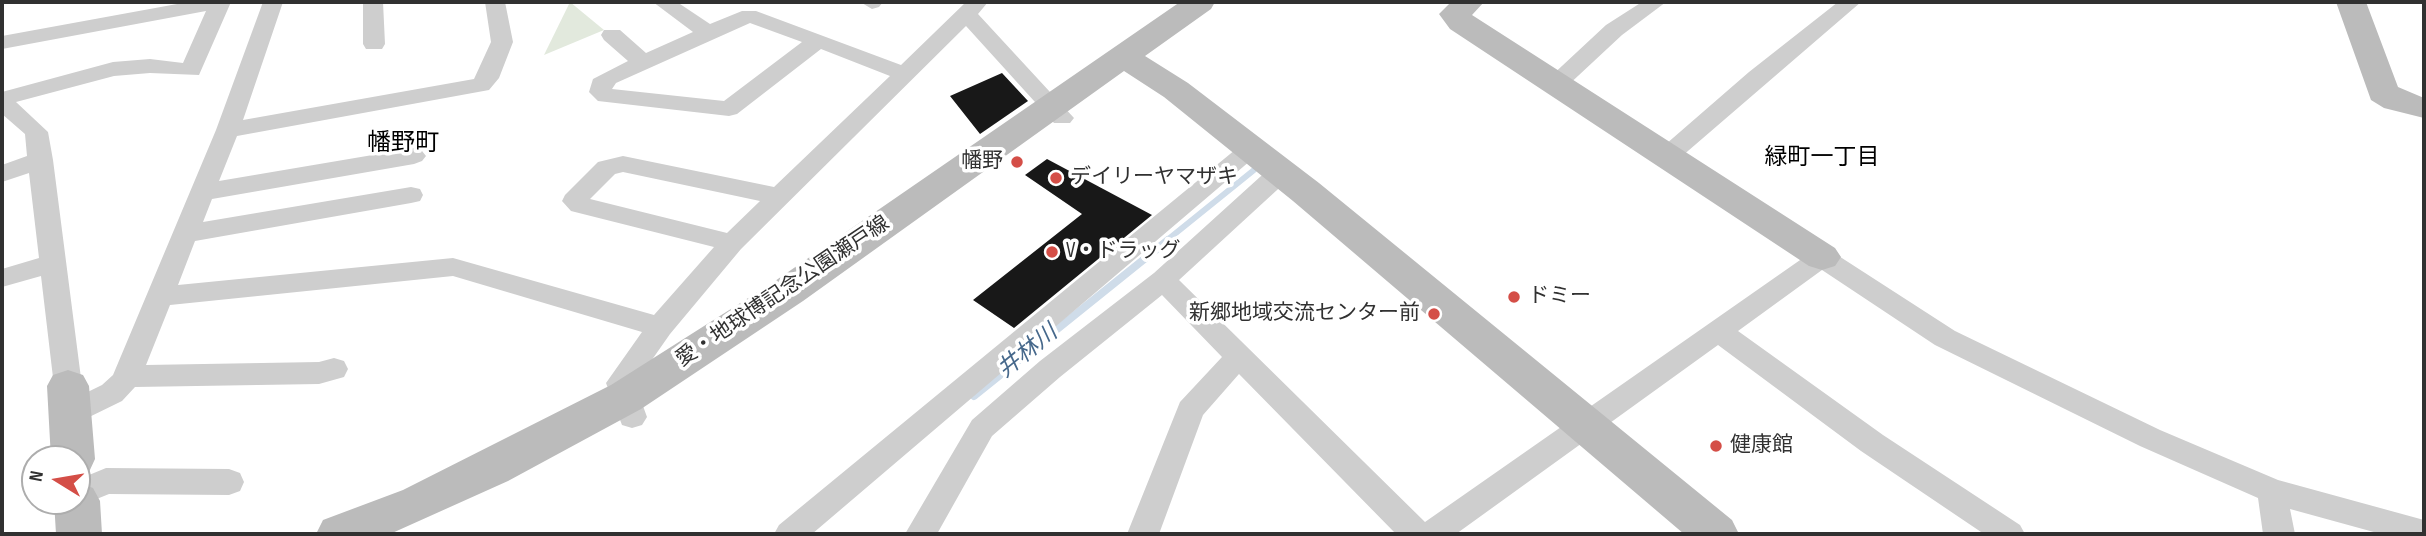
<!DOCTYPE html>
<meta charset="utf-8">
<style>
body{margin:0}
#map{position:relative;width:2426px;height:536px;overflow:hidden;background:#fff;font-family:"Sofia Sans Condensed",sans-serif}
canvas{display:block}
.frame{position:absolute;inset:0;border:4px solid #313131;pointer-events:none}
.north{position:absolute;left:21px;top:445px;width:70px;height:70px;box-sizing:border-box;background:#fff;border:2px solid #adadad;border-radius:50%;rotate:281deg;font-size:19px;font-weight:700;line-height:28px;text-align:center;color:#313131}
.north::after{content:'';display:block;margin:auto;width:24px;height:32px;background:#d44e47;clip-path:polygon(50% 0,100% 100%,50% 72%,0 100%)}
</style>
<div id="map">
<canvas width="2426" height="536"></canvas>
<div class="frame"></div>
<div class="north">N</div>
</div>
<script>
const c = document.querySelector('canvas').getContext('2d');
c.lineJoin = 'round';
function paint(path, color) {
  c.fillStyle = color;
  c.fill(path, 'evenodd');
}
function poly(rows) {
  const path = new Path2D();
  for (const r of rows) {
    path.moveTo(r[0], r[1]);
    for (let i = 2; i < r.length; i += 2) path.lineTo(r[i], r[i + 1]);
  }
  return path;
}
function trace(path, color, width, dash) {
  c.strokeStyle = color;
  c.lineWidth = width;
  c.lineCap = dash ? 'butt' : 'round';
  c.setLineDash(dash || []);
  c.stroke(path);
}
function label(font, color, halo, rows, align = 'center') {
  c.font = font + ' "Sofia Sans Condensed","Noto Sans JP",sans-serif';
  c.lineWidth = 7;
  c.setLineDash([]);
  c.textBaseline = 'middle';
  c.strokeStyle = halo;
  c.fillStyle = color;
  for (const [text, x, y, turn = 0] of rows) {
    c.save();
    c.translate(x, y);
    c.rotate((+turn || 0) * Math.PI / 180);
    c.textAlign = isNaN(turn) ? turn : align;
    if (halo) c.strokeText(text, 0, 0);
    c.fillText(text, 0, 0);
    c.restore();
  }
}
const green = poly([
 [570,2,604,30,544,55]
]);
const streamFar1 = poly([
 [1166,241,1254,170]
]);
const stream = poly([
 [974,396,1168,240]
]);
const building = poly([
 [1002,73,1028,101,980,134,950,96],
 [1047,159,1152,215,1014,328,973,300,1082,214,1025,175]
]);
const street = poly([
 [188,2,231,2,199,75,150,73,114,76,16,102,48,132,53,160,82,386,78,394,68,397,58,394,54,386,41,276,2,287,2,269,39,258,29,173,2,182,2,165,27,156,25,134,2,114,2,92,113,62,150,59,183,63,206,11,2,49,2,36,188,2],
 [263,2,283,2,243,120,474,79,491,42,485,2,505,2,513,42,499,78,489,90,237,136,219,181,414,148,422,151,426,156,422,161,414,164,212,199,203,222,411,187,420,189,423,195,420,201,411,203,195,241,178,285,453,258,654,315,714,247,571,211,562,201,565,195,598,162,623,156,774,187,890,76,821,49,737,114,729,116,598,101,589,92,593,79,628,61,604,40,601,35,604,30,620,30,646,53,693,32,653,2,677,2,710,24,742,11,756,11,901,65,966,2,988,2,978,14,1074,118,1070,123,1054,123,966,26,741,249,670,334,635,384,647,417,642,425,632,428,622,425,606,383,642,332,453,276,170,305,146,365,319,362,334,358,344,361,348,369,344,377,319,384,135,387,122,401,79,422,69,425,59,422,54,414,59,406,102,385,113,375,216,130,263,2],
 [750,23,802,42,724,101,612,89,616,83,750,23],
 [623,172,760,201,727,233,590,199,615,174,623,172],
 [363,2,383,2,385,44,382,49,366,49,363,44,363,2],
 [883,2,879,7,872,9,862,3,883,2],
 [1642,2,1666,2,1622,35,1564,89,1548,89,1545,84,1548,79,1606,25,1642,2],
 [1838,2,1861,2,1674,163,1658,163,1654,157,1658,151,1749,72,1838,2],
 [1249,142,1257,145,1261,150,1257,155,812,534,774,534,779,525,1241,145,1249,142],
 [1280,165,1289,167,1292,173,1289,179,1179,280,1425,522,1813,251,1822,248,1831,251,1955,331,2160,430,2278,480,2424,520,2424,534,2381,534,2290,509,2295,534,2263,534,2258,498,2140,446,1935,345,1822,270,1738,331,1883,435,2020,525,2025,534,1984,534,1861,451,1718,345,1456,534,1396,534,1239,374,1203,415,1159,534,1127,534,1180,402,1222,357,1162,295,1060,377,992,436,937,534,905,534,972,420,1040,361,1154,273,1271,167,1280,165],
 [106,468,229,469,240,473,244,482,240,491,229,495,109,494,77,507,66,503,77,501,77,480,106,468]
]);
const secondary = poly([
 [1180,2,1215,2,1211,9,1145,56,1188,83,1319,183,1732,520,1739,534,1684,534,1293,201,1164,97,1124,71,803,301,641,409,508,481,390,534,316,534,323,520,403,490,611,385,775,281,1180,2],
 [1451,2,1484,2,1472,15,1835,248,1841,257,1835,266,1822,270,1809,266,1450,29,1439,14,1451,2],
 [2336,2,2366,2,2398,87,2424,98,2424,118,2384,108,2371,100,2336,2],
 [68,370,83,375,89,386,95,459,89,472,77,476,77,459,51,459,47,386,53,375,68,370],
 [77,482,93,488,100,501,102,534,56,534,54,501,77,501,77,482]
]);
const markers = [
 [1017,162,7,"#d44e47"],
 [1056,178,7,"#d44e47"],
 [1052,252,7,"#d44e47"],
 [1514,297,7,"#d44e47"],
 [1434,314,7,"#d44e47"],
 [1716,446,7,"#d44e47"]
];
const poiNames = [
 ["幡野",1003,162,"right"],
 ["デイリーヤマザキ",1070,178],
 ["V・ドラッグ",1066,252],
 ["ドミー",1528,297],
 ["新郷地域交流センター前",1420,314,"right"],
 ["健康館",1730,446]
];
const streetNames = [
 ["愛・地球博記念公園瀬戸線",783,292,-34]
];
const neighbourhoodNames = [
 ["緑町一丁目",1822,158]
];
const waterNames = [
 ["井林川",1028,352,-39]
];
const quarterNames = [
 ["幡野町",403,144]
];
paint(green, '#e2e9dd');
trace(streamFar1, '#cfdce9', 6);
trace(stream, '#cfdce9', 8);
paint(building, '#181818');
paint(street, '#cecece');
paint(secondary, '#bbb');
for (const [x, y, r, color] of markers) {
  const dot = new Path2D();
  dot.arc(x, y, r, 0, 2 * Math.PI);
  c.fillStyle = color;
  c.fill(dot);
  trace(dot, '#fff', 2.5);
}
label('21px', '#313131', '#fff', poiNames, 'left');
label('21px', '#313131', '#fff', streetNames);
label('23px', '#000', '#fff', neighbourhoodNames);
label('italic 23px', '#46688b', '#fff', waterNames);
label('24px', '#000', '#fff', quarterNames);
</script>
